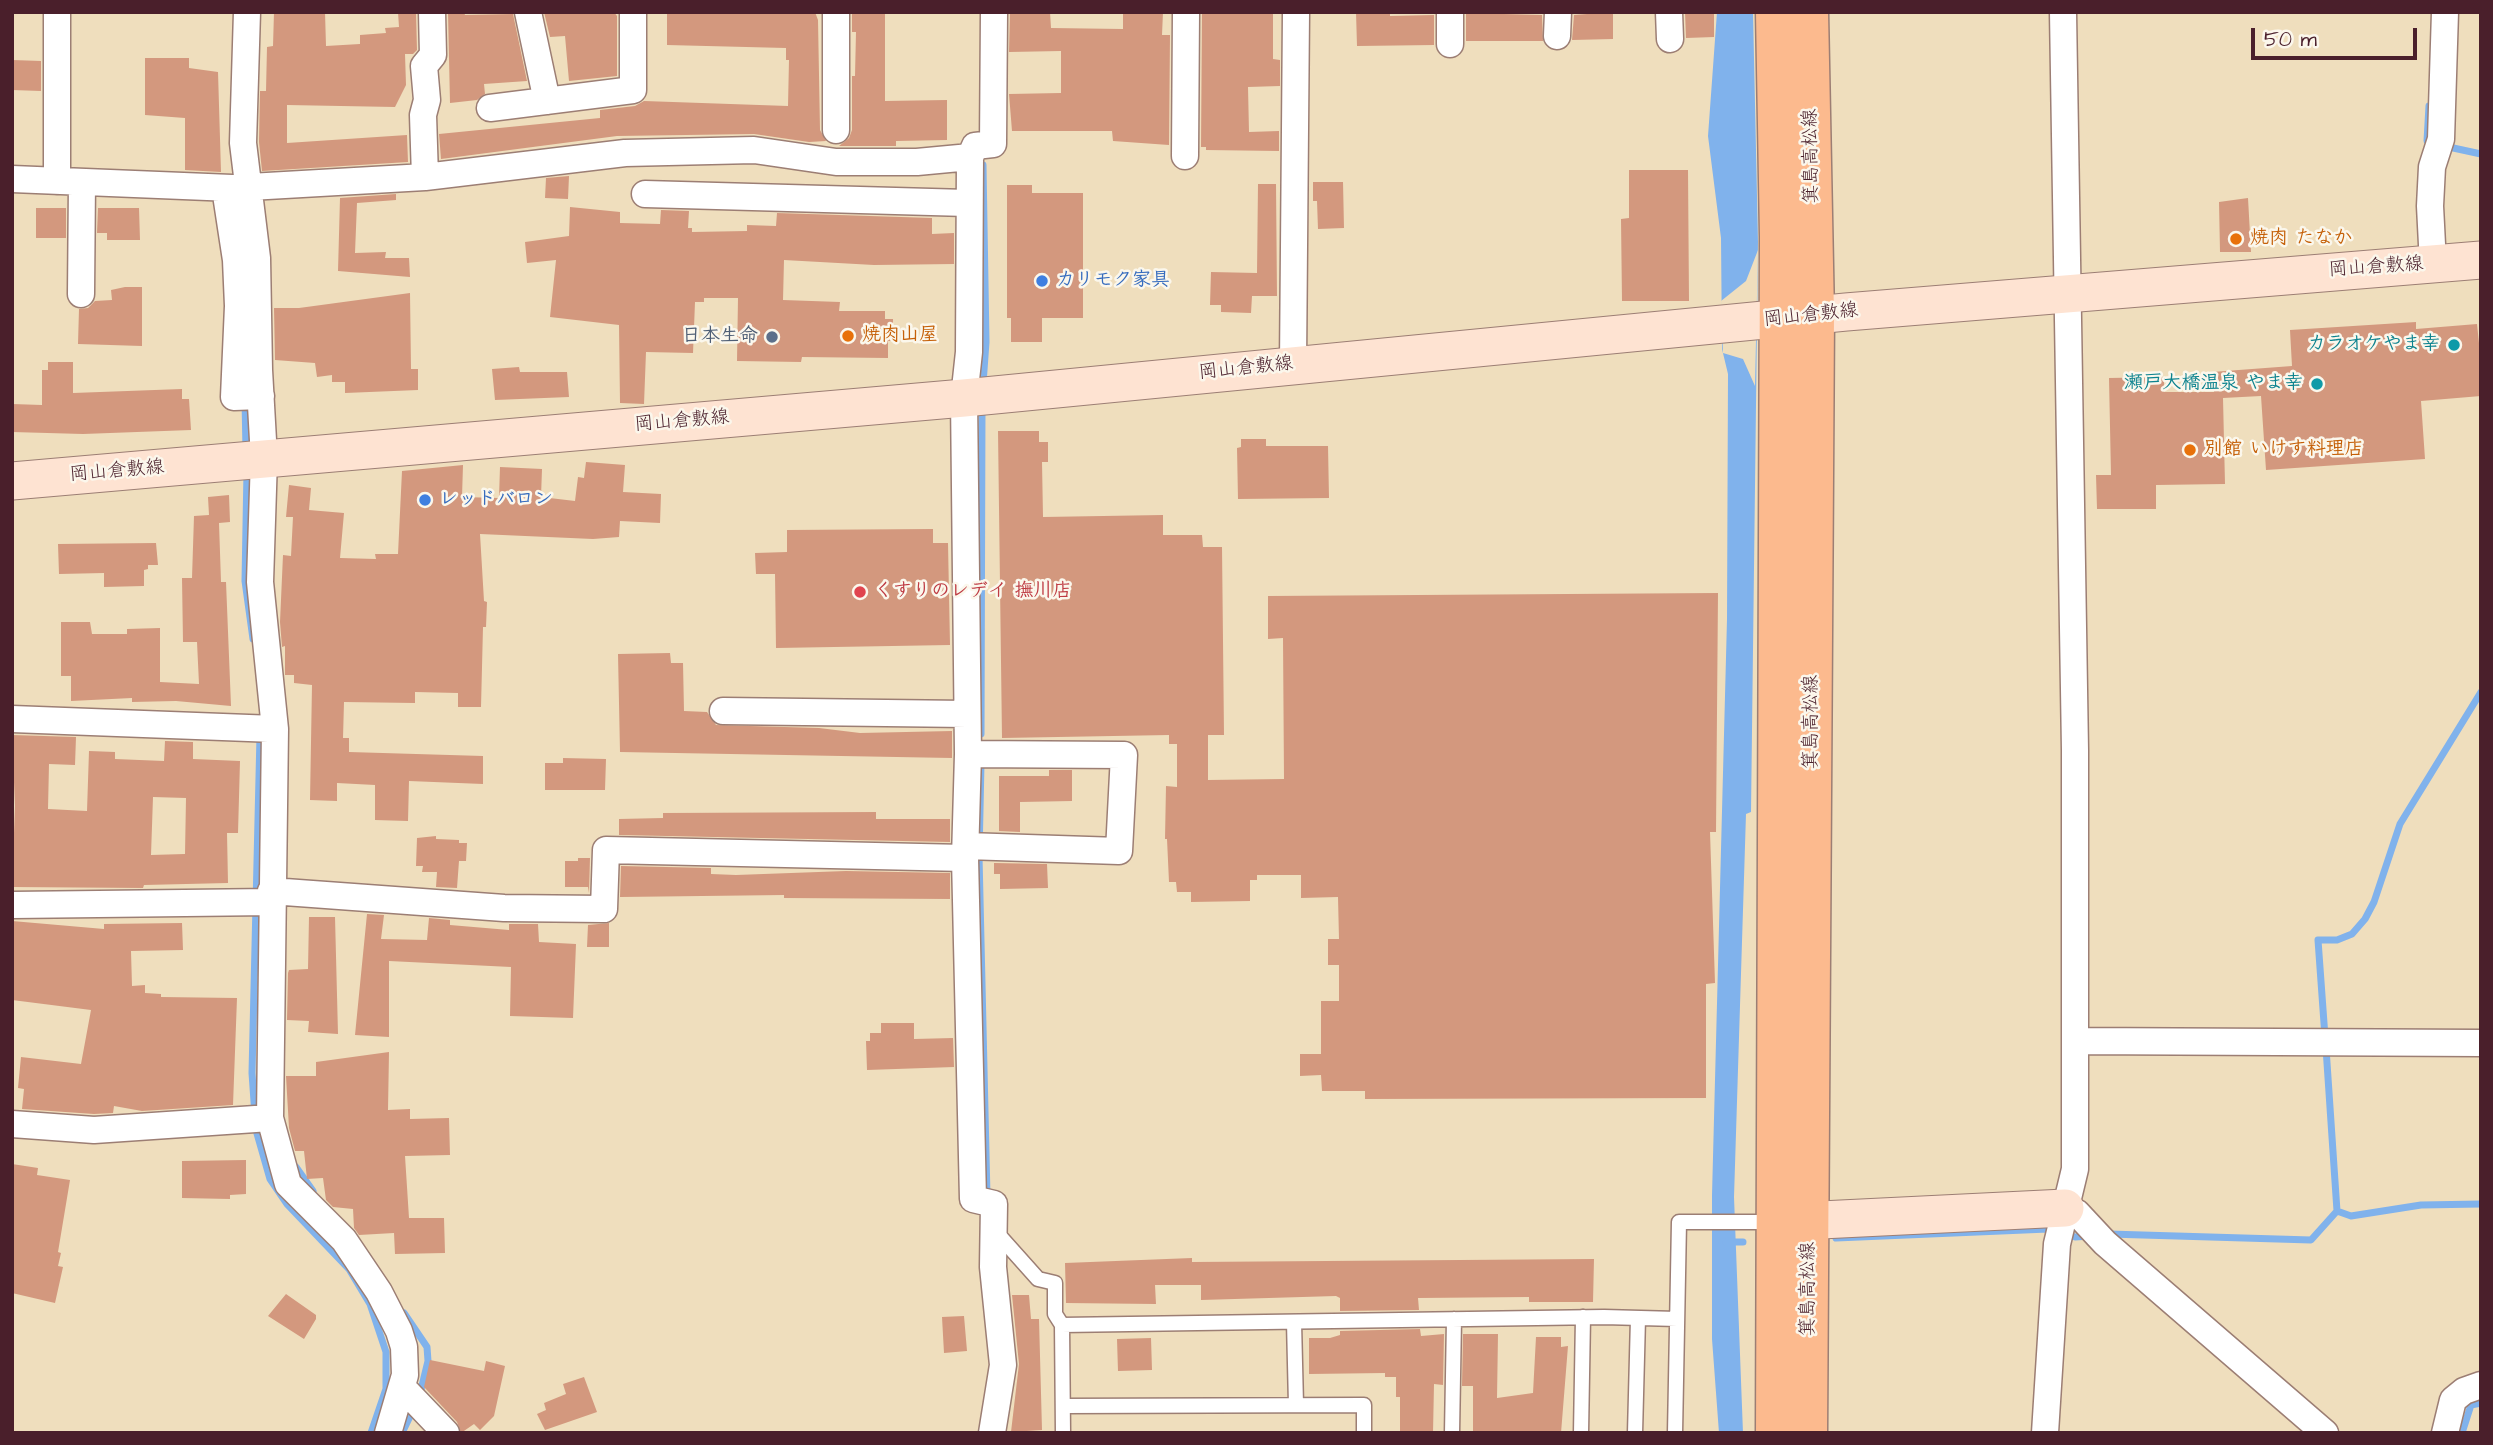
<!DOCTYPE html>
<meta charset="utf-8">
<style>
body{margin:0}
#map{position:relative;width:2493px;height:1445px;overflow:hidden;background:#efdebd;font-family:"Architects Daughter",sans-serif}
canvas{display:block}
.frame{position:absolute;inset:0;border:14px solid #4a1f2b;pointer-events:none}
.scale{position:absolute;left:2251px;top:28px;width:166px;height:32px;box-sizing:border-box;border:4px solid #4a1f2b;border-top:0;padding-left:9px;font-size:21px;line-height:24px;white-space:nowrap;color:#4a1f2b;-webkit-text-stroke:5px #fbf7ec;paint-order:stroke}
</style>
<div id="map">
<canvas width="2493" height="1445"></canvas>
<div class="frame"></div>
<div class="scale">50 m</div>
</div>
<script>
const c = document.querySelector('canvas').getContext('2d');
c.lineJoin = 'round';
function paint(path, color) {
  c.fillStyle = color;
  c.fill(path, 'evenodd');
}
function poly(rows) {
  const path = new Path2D();
  for (const r of rows) {
    path.moveTo(r[0], r[1]);
    for (let i = 2; i < r.length; i += 2) path.lineTo(r[i], r[i + 1]);
  }
  return path;
}
function trace(path, color, width, dash) {
  c.strokeStyle = color;
  c.lineWidth = width;
  c.lineCap = dash ? 'butt' : 'round';
  c.setLineDash(dash || []);
  c.stroke(path);
}
function label(font, color, halo, rows, align = 'center') {
  c.font = font + ' "Architects Daughter","Klee One",sans-serif';
  c.lineWidth = 5;
  c.setLineDash([]);
  c.textBaseline = 'middle';
  c.strokeStyle = halo;
  c.fillStyle = color;
  for (const [text, x, y, turn = 0] of rows) {
    c.save();
    c.translate(x, y);
    c.rotate((+turn || 0) * Math.PI / 180);
    c.textAlign = isNaN(turn) ? turn : align;
    if (halo) c.strokeText(text, 0, 0);
    c.fillText(text, 0, 0);
    c.restore();
  }
}
const water = poly([
 [1717,12,1753,12,1758,242,1751,812,1746,814,1734,1197,1743,1433,1719,1433,1712,1339,1712,1195,1727,619,1728,374,1722,349,1721,238,1708,136]
]);
const pier = poly([
 [1758,250,1755,386,1743,359,1723,353,1721,301,1746,281]
]);
const stream = poly([
 [2429,106,2427,141,2432,143],
 [2444,146,2481,154],
 [983,165,986,342,983,384],
 [245,400,246,451],
 [247,470,245,581,253,639],
 [981,734,982,407],
 [260,735,252,1073,256,1130,270,1179,287,1204,349,1269,370,1304,386,1352,386,1389,371,1433],
 [981,763,979,856,987,1196],
 [2325,1037,2318,940,2337,940,2352,934,2365,919,2374,902,2400,824,2481,692],
 [296,1167,313,1191],
 [2337,1211,2351,1216,2421,1205,2481,1204],
 [2109,1234,2311,1240,2337,1211,2326,1048],
 [1836,1238,2048,1229,2075,1237,2090,1236],
 [1726,1242,1743,1242],
 [404,1313,427,1347,428,1361,419,1398],
 [402,1433,414,1408],
 [2462,1433,2471,1405,2481,1403]
]);
const building = poly([
 [274,12,325,12,326,46,360,44,360,35,386,33,385,28,399,27,398,12,416,12,417,50,413,54,405,54,406,85,395,107,287,105,287,143,407,135,408,162,262,171,259,142,260,91,266,91,267,47,273,46],
 [448,12,464,12,465,15,513,14,527,81,484,84,485,94,477,100,450,103],
 [544,12,614,12,617,16,617,76,569,81,565,36,550,37],
 [667,12,815,12,818,20,820,130,826,141,809,142,754,134,617,136,441,159,439,134,600,118,600,110,635,106,644,101,788,106,789,60,786,60,786,48,667,45],
 [852,12,885,12,885,101,947,100,947,140,896,141,896,146,839,146,849,138,852,130,852,76,855,76,856,32,852,32],
 [1010,12,1050,12,1051,28,1123,29,1123,12,1163,12,1162,35,1170,35,1169,145,1113,141,1112,131,1012,131,1009,94,1061,93,1061,51,1009,52],
 [1202,12,1273,12,1273,59,1280,60,1280,86,1248,87,1249,132,1279,131,1279,151,1206,150,1206,147,1201,147],
 [1356,12,1390,12,1390,16,1434,15,1434,45,1357,46],
 [1613,12,1613,39,1572,40,1574,15],
 [1685,12,1714,12,1714,37,1686,38],
 [1466,13,1542,15,1543,41,1466,41],
 [145,58,189,58,189,68,218,72,221,172,185,170,185,118,145,115],
 [12,60,41,61,41,91,12,90],
 [1629,170,1688,170,1689,301,1622,301,1621,219,1629,218],
 [569,176,568,199,545,198,546,178],
 [1313,182,1343,182,1344,228,1318,229,1317,201,1313,201],
 [1258,184,1276,184,1277,296,1252,296,1251,313,1221,312,1221,305,1210,305,1211,272,1257,273],
 [1007,185,1032,185,1032,193,1083,193,1083,318,1042,318,1042,342,1011,342,1011,318,1007,318],
 [396,194,396,200,357,203,355,253,386,252,385,258,409,258,410,277,338,271,340,198],
 [2248,198,2251,252,2220,252,2219,202],
 [570,207,620,212,620,223,660,224,661,210,689,211,688,228,692,228,692,232,747,231,747,225,776,226,777,213,932,218,932,234,954,233,954,264,874,265,784,260,783,300,840,302,839,311,885,311,885,319,893,319,893,341,888,341,888,358,802,357,801,362,737,361,738,298,704,298,704,302,695,302,693,353,646,352,644,404,620,403,619,325,550,317,556,260,527,263,525,242,569,236],
 [36,208,66,208,66,238,36,238],
 [98,208,139,208,140,240,107,240,107,233,97,233],
 [125,287,142,287,142,346,78,344,79,309,88,308,95,301,112,300,111,290],
 [410,293,411,369,418,369,418,390,345,393,345,382,332,382,332,375,317,377,315,363,275,360,274,308,299,308],
 [2416,322,2416,329,2477,324,2481,362,2481,396,2421,401,2425,459,2266,470,2261,396,2223,398,2225,484,2156,485,2156,509,2097,509,2096,475,2111,475,2109,378,2164,377,2164,392,2214,392,2212,372,2292,366,2290,330],
 [48,362,73,362,73,393,182,389,182,399,189,399,191,430,83,434,12,432,12,404,42,405,42,370,48,370],
 [519,367,520,372,567,372,569,397,495,400,492,369],
 [998,431,1039,431,1039,442,1048,442,1048,462,1042,462,1043,517,1163,515,1163,535,1202,535,1203,547,1222,547,1224,735,1208,735,1208,780,1284,779,1283,638,1268,639,1268,596,1718,593,1716,832,1710,832,1715,983,1706,984,1706,1098,1365,1099,1365,1091,1322,1091,1321,1075,1300,1076,1300,1054,1321,1054,1321,1001,1339,1001,1339,965,1328,965,1328,939,1339,939,1338,897,1301,898,1301,875,1257,875,1257,880,1250,880,1250,901,1191,902,1191,892,1177,892,1176,882,1169,882,1167,839,1165,839,1166,786,1177,787,1177,744,1169,744,1169,735,1002,738],
 [1241,439,1266,439,1266,446,1328,446,1329,498,1238,499,1237,448,1241,447],
 [586,462,625,465,623,492,661,494,660,523,620,521,619,537,593,539,480,534,484,601,487,602,486,627,483,627,481,707,458,707,458,693,415,692,415,703,344,702,343,738,349,738,349,752,483,756,483,784,409,781,408,821,375,820,375,785,337,783,337,801,310,800,312,685,294,683,294,675,285,675,285,646,282,647,280,622,283,555,291,556,293,517,286,517,289,485,311,488,309,510,344,513,340,558,376,559,375,554,398,554,402,471,463,465,462,497,499,498,500,467,542,469,541,497,575,501,578,477,584,478],
 [229,495,230,522,219,523,221,582,226,582,231,706,176,701,132,702,132,698,71,701,71,676,61,676,61,622,90,622,92,634,127,634,127,629,160,628,160,682,199,684,197,642,183,642,182,578,192,578,194,516,209,515,208,497],
 [933,529,933,543,948,543,950,645,776,648,775,574,756,574,755,553,787,552,787,530],
 [156,543,158,565,148,565,148,569,144,570,144,586,104,587,104,573,59,574,58,544],
 [670,653,671,663,683,663,684,711,707,712,716,725,819,728,860,733,952,731,952,758,620,752,618,654],
 [12,735,76,737,75,765,49,764,48,809,87,811,89,751,115,752,115,759,164,761,165,741,193,742,193,759,240,761,238,833,227,833,228,883,144,885,143,888,12,887,15,806],
 [153,797,186,798,185,854,151,855],
 [563,758,606,759,605,790,545,790,545,763,563,763],
 [1049,770,1072,770,1072,801,1020,802,1020,832,999,831,999,776,1049,776],
 [876,812,876,819,950,819,950,842,619,835,619,819,663,818,663,813],
 [436,836,436,839,459,840,459,843,467,843,466,861,459,861,457,888,436,887,437,872,422,872,423,866,416,866,417,838],
 [578,858,590,858,589,893,588,887,565,887,565,861,578,861],
 [994,863,1047,864,1048,888,1000,889,1000,874,994,874],
 [621,866,711,868,711,874,736,875,846,871,950,873,950,899,784,898,784,895,620,897],
 [367,914,384,915,381,939,427,940,429,918,450,920,450,925,509,930,509,924,538,924,539,942,576,944,573,1018,510,1016,511,967,389,961,389,1037,355,1035],
 [309,917,335,917,338,1034,308,1032,309,1021,287,1020,288,973,289,970,308,969],
 [12,921,104,929,104,924,182,923,183,950,131,951,132,986,145,985,145,993,161,994,161,997,237,998,233,1105,142,1111,114,1106,113,1113,94,1114,22,1109,24,1089,18,1088,21,1057,81,1064,91,1010,12,1000],
 [609,923,609,947,587,947,588,925],
 [881,1023,914,1023,914,1039,953,1038,954,1067,867,1070,866,1041,870,1041,870,1033,881,1033],
 [389,1052,388,1110,410,1109,410,1119,449,1118,450,1155,405,1156,409,1218,444,1218,445,1253,395,1254,394,1233,359,1235,354,1228,353,1209,333,1207,326,1200,323,1178,307,1179,304,1151,295,1151,289,1128,286,1076,316,1076,316,1062],
 [246,1160,246,1194,230,1195,230,1199,182,1198,182,1161],
 [12,1164,38,1168,37,1175,70,1180,58,1252,61,1253,58,1266,63,1267,55,1303,12,1293],
 [1192,1258,1192,1262,1594,1259,1593,1302,1529,1302,1529,1297,1418,1298,1419,1310,1340,1311,1340,1298,1336,1296,1201,1300,1201,1285,1155,1285,1156,1304,1066,1303,1065,1263],
 [286,1294,316,1315,316,1319,304,1339,268,1316],
 [1012,1295,1029,1295,1031,1319,1039,1319,1042,1430,1011,1432,1019,1364],
 [964,1316,967,1351,944,1353,942,1317],
 [1420,1329,1421,1336,1444,1334,1443,1385,1434,1384,1433,1433,1400,1433,1400,1397,1396,1397,1396,1377,1385,1377,1385,1373,1309,1374,1309,1338,1330,1338,1340,1335,1340,1331],
 [1463,1334,1498,1334,1497,1398,1533,1393,1536,1337,1561,1337,1561,1347,1568,1346,1561,1433,1473,1433,1473,1386,1462,1386],
 [1151,1338,1152,1370,1118,1371,1117,1339],
 [430,1360,484,1371,486,1361,505,1366,494,1416,480,1430,474,1424,461,1433,457,1422,424,1387],
 [584,1377,597,1412,545,1430,537,1414,546,1410,544,1403,566,1394,563,1384]
]);
const lane = poly([
 [996,1232,1038,1279,1055,1283,1055,1314,1062,1325],
 [1294,1322,1296,1405],
 [1063,1406,1364,1405,1364,1433],
 [1063,1433,1062,1325,1604,1317,1677,1319],
 [1452,1433,1454,1319],
 [1581,1433,1583,1317],
 [1635,1433,1638,1318],
 [1675,1433,1679,1222,1774,1222]
]);
const street = poly([
 [57,12,57,181],
 [247,12,243,143,257,258,259,370,264,458,260,582,275,729,270,1118,288,1184,344,1240,379,1292,399,1331,404,1347,405,1375,388,1433],
 [528,12,547,101],
 [836,12,836,130],
 [1450,12,1450,44],
 [1669,12,1670,39],
 [1557,36,1558,12],
 [490,108,633,90,633,12],
 [1185,156,1186,12],
 [970,157,975,146,993,144,994,12],
 [425,177,423,115,427,100,424,66,433,55,432,12],
 [12,179,232,188,425,177,625,153,754,150,836,162,917,162,970,157,969,352,964,398,968,754,965,858,973,1199,994,1204,993,1267,1003,1365,992,1433],
 [225,188,236,260,238,306,234,397,261,396],
 [645,194,967,203],
 [2433,264,2430,206,2432,167,2441,139,2445,12],
 [81,294,82,182],
 [1293,364,1296,12],
 [723,711,967,714],
 [12,719,275,729],
 [966,846,1119,851,1124,755,968,754],
 [271,891,504,908,604,909,606,850,965,858],
 [12,905,271,902],
 [2075,1041,2481,1043],
 [12,1124,94,1130,270,1118],
 [2065,1208,2077,1213,2105,1243,2325,1433],
 [402,1387,446,1433],
 [2045,1433,2057,1244,2075,1169,2075,750,2063,12],
 [2445,1433,2453,1400,2464,1391,2481,1385]
]);
const secondary = poly([
 [12,481,964,398,1846,312,2481,260],
 [1780,1222,2065,1208]
]);
const primary = poly([
 [1775,12,1779,237,1775,1433],
 [1808,1433,1815,316,1809,12]
]);
const markers = [
 [2236,239,7,"#e8710a"],
 [1042,281,7,"#3f7fe0"],
 [848,336,7,"#e8710a"],
 [772,337,7,"#5c6f8a"],
 [2454,345,7,"#0f9aa8"],
 [2317,384,7,"#0f9aa8"],
 [2190,450,7,"#e8710a"],
 [425,500,7,"#3f7fe0"],
 [860,592,7,"#e0444e"]
];
const streetNames = [
 ["箕島高松線",1812,156,-91],
 ["岡山倉敷線",2376,268,-4],
 ["岡山倉敷線",1811,316,-6],
 ["岡山倉敷線",1246,369,-6],
 ["岡山倉敷線",682,422,-5],
 ["岡山倉敷線",117,472,-5],
 ["箕島高松線",1812,722,-90],
 ["箕島高松線",1809,1289,-90]
];
const foodNames = [
 ["焼肉 たなか",2250,239],
 ["焼肉山屋",862,336],
 ["別館 いけす料理店",2204,450]
];
const shopNames = [
 ["カリモク家具",1056,281],
 ["レッドバロン",439,500]
];
const serviceNames = [
 ["日本生命",758,337]
];
const cultureNames = [
 ["カラオケやま幸",2440,345],
 ["瀬戸大橋温泉 やま幸",2303,384]
];
const healthNames = [
 ["くすりのレデイ 撫川店",874,592]
];
paint(water, '#80b2ec');
paint(pier, '#efdebd');
trace(stream, '#80b2ec', 7);
paint(building, '#d3987e');
trace(lane, '#9c7e74', 17);
trace(street, '#9c7e74', 29);
trace(secondary, '#9c7e74', 39);
trace(primary, '#9c7e74', 41);
trace(lane, '#fff', 14);
trace(street, '#fff', 26);
trace(secondary, '#fee3d2', 37);
trace(primary, '#fcba8e', 38);
for (const [x, y, r, color] of markers) {
  const dot = new Path2D();
  dot.arc(x, y, r, 0, 2 * Math.PI);
  c.fillStyle = color;
  c.fill(dot);
  trace(dot, '#fbf7ec', 2.5);
}
label('19px', '#4a1f2b', '#fbf7ec', streetNames);
label('bold 19px', '#c56008', '#fbf7ec', foodNames, 'left');
label('bold 19px', '#366cbe', '#fbf7ec', shopNames, 'left');
label('bold 19px', '#4e5e75', '#fbf7ec', serviceNames, 'right');
label('bold 19px', '#0d838f', '#fbf7ec', cultureNames, 'right');
label('bold 19px', '#be3a42', '#fbf7ec', healthNames, 'left');
</script>
